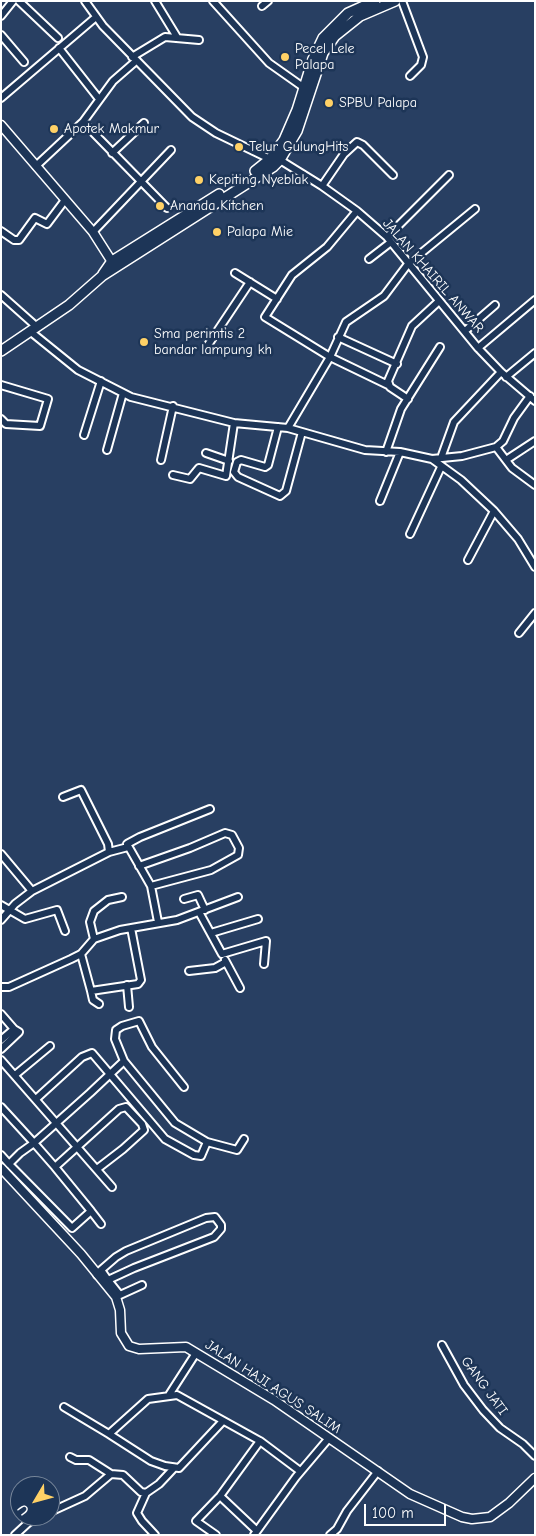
<!DOCTYPE html>
<style>
body{margin:0}
#map{position:relative;width:536px;height:1536px;overflow:hidden;background:#283f62;font-family:"Comic Neue",sans-serif}
canvas{display:block}
.frame{position:absolute;inset:0;border:2px solid #fff;pointer-events:none}
.north{position:absolute;left:10px;top:1476px;width:50px;height:50px;box-sizing:border-box;background:#1d3557;border:1px solid #77869a;border-radius:50%;rotate:233deg;font-size:14px;font-weight:700;line-height:20px;text-align:center;color:#fff}
.north::after{content:'';display:block;margin:auto;width:18px;height:22px;background:#ffd166;clip-path:polygon(50% 0,100% 100%,50% 72%,0 100%)}
.scale{position:absolute;left:364px;top:1504px;width:82px;height:22px;box-sizing:border-box;border:2px solid #fff;border-top:0;padding-left:6px;font-size:15px;line-height:18px;white-space:nowrap;color:#fff;-webkit-text-stroke:4px #1d3557;paint-order:stroke}
</style>
<div id="map">
<canvas width="536" height="1536"></canvas>
<div class="frame"></div>
<div class="north">U</div>
<div class="scale">100 m</div>
</div>
<script>
const c = document.querySelector('canvas').getContext('2d');
c.lineJoin = 'round';
function poly(rows) {
  const path = new Path2D();
  for (const r of rows) {
    path.moveTo(r[0], r[1]);
    for (let i = 2; i < r.length; i += 2) path.lineTo(r[i], r[i + 1]);
  }
  return path;
}
function trace(path, color, width, dash) {
  c.strokeStyle = color;
  c.lineWidth = width;
  c.lineCap = dash ? 'butt' : 'round';
  c.setLineDash(dash || []);
  c.stroke(path);
}
function label(font, color, halo, rows, align = 'center') {
  c.font = font + ' "Comic Neue",sans-serif';
  c.lineWidth = 5;
  c.setLineDash([]);
  c.textBaseline = 'middle';
  c.strokeStyle = halo;
  c.fillStyle = color;
  for (const [text, x, y, turn = 0] of rows) {
    c.save();
    c.translate(x, y);
    c.rotate((+turn || 0) * Math.PI / 180);
    c.textAlign = isNaN(turn) ? turn : align;
    if (halo) c.strokeText(text, 0, 0);
    c.fillText(text, 0, 0);
    c.restore();
  }
}
const minor = poly([
 [19,1,58,38],
 [85,1,103,26,192,117,216,133,270,159],
 [155,1,177,37],
 [213,1,269,63,303,87],
 [402,1,423,57,421,65,410,76],
 [262,6,268,1],
 [1,16,13,1],
 [1,35,24,62],
 [59,48,99,99],
 [132,57,165,37,199,40],
 [1,98,96,17],
 [83,122,167,208],
 [112,153,144,123],
 [280,160,322,186,357,211,387,237,478,348,501,372,535,401],
 [36,166,83,122,113,81,136,61],
 [322,186,344,154,357,142,363,145,393,175],
 [357,211,327,247,292,275,265,317,330,357,388,385],
 [1,231,14,240,19,240,35,218,47,224,65,200],
 [93,232,171,150],
 [387,237,449,175],
 [369,259,391,242],
 [235,273,277,299],
 [1,295,37,327],
 [465,331,495,305],
 [31,332,78,370,131,397,234,423,288,428,365,450,400,452,432,459,461,480,494,511,518,539,535,567],
 [338,337,397,364],
 [206,348,250,282],
 [478,348,535,300],
 [506,377,535,353],
 [1,385,48,399,40,426,6,424,1,419],
 [408,399,390,387,388,381,412,326,439,301],
 [278,427,268,465,265,467,241,460,237,462,234,472,238,477,280,496,286,491,302,432],
 [288,428,330,357,346,322,384,296,408,264,475,209],
 [84,435,101,381],
 [496,447,512,468,535,485],
 [107,450,123,393],
 [386,452,401,409,440,347],
 [206,453,229,461],
 [441,458,454,422,501,372],
 [432,459,462,456,496,447,503,441,514,418,530,396],
 [161,460,173,406],
 [506,460,535,441],
 [173,475,190,479,199,468,226,476,234,423],
 [380,501,400,452],
 [410,534,441,467],
 [468,560,494,511],
 [519,633,535,613],
 [109,852,128,847],
 [1,854,32,891],
 [139,866,190,848,225,833,232,835,239,848,238,855,211,870,151,886],
 [184,899,198,895,205,910],
 [1,905,25,919,57,910,65,931],
 [199,912,222,954,266,941,264,964],
 [1,920,15,904,32,891,109,852,108,844,81,790,63,797],
 [158,922,151,886,127,844,140,837,210,809],
 [211,933,258,919],
 [94,939,90,922,94,911,108,900,122,897],
 [81,954,91,991,138,984,141,980,131,928],
 [225,960,240,988],
 [189,971,215,968,226,962],
 [127,985,129,1007],
 [1,987,9,987,71,959,81,954,94,939,120,930,177,920,238,897],
 [91,991,93,1000,99,1004],
 [1,1014,14,1029],
 [1,1040,14,1029,19,1032,1,1049],
 [1,1060,112,1187],
 [15,1075,50,1046],
 [36,1099,82,1057,92,1053,165,1139,194,1155,201,1156,207,1142,175,1123,124,1061,115,1039,116,1030,122,1026,139,1021,152,1047,184,1087],
 [1,1107,34,1143,55,1167,91,1211,72,1228,9,1164,20,1153,34,1143,90,1093,124,1061],
 [207,1142,237,1150,244,1139],
 [1,1155,9,1164],
 [55,1167,119,1109,126,1107,142,1124,144,1130,123,1149,97,1169],
 [91,1211,101,1224],
 [97,1275,101,1270,116,1257,126,1251,206,1218,215,1217,221,1225,221,1229,214,1237,134,1268,108,1280,101,1270],
 [108,1280,120,1295,142,1285],
 [442,1345,464,1385,483,1410,500,1428,523,1444,535,1456],
 [169,1395,196,1353],
 [64,1407,109,1434,148,1399,177,1395,260,1441,300,1471],
 [109,1434,151,1461,165,1466,179,1468,222,1422],
 [70,1457,76,1460,89,1460,111,1474],
 [146,1493,137,1513,142,1521,155,1535],
 [220,1496,257,1531],
 [50,1512,85,1496,111,1474,123,1475,141,1492,146,1493,159,1484,174,1468],
 [15,1535,28,1523,40,1516],
 [216,1535,196,1521,220,1496,260,1441],
 [254,1535,296,1477,329,1438],
 [330,1535,337,1529,347,1511,378,1471]
]);
const tertiary = poly([
 [1,125,93,232,114,265],
 [1,1168,81,1254,116,1297,120,1310,121,1333,129,1346,139,1349,186,1347,274,1400,410,1494,462,1517,472,1519,490,1517,509,1503,535,1478]
]);
const secondary = poly([
 [255,171,270,159,284,140,297,110,313,59,323,38,348,13,375,1],
 [103,274,112,261,219,194],
 [1,351,69,305,102,276,273,167,280,160,297,131,323,53,335,36,360,16,395,1]
]);
const markers = [
 [285,57,5,"#ffd166"],
 [329,103,5,"#ffd166"],
 [54,129,5,"#ffd166"],
 [239,147,5,"#ffd166"],
 [199,180,5,"#ffd166"],
 [160,206,5,"#ffd166"],
 [217,232,5,"#ffd166"],
 [144,342,5,"#ffd166"]
];
const poiNames = [
 ["Pecel Lele",295,49],
 ["Palapa",295,65],
 ["SPBU Palapa",339,103],
 ["Apotek Makmur",64,129],
 ["Telur GulungHits",249,147],
 ["Kepiting Nyeblak",209,180],
 ["Ananda Kitchen",170,206],
 ["Palapa Mie",227,232],
 ["Sma perimtis 2",154,334],
 ["bandar lampung kh",154,350]
];
const streetNames = [
 ["JALAN KHAIRIL ANWAR",433,276,49],
 ["GANG JATI",484,1386,54],
 ["JALAN HAJI AGUS SALIM",273,1387,33]
];
trace(minor, '#fff', 10);
trace(tertiary, '#fff', 11);
trace(secondary, '#fff', 12);
trace(minor, '#1d3557', 6);
trace(tertiary, '#1d3557', 8);
trace(secondary, '#1d3557', 9);
for (const [x, y, r, color] of markers) {
  const dot = new Path2D();
  dot.arc(x, y, r, 0, 2 * Math.PI);
  c.fillStyle = color;
  c.fill(dot);
  trace(dot, '#1d3557', 2);
}
label('14px', '#fff', '#1d3557', poiNames, 'left');
label('14px', '#fff', '#1d3557', streetNames);
</script>
